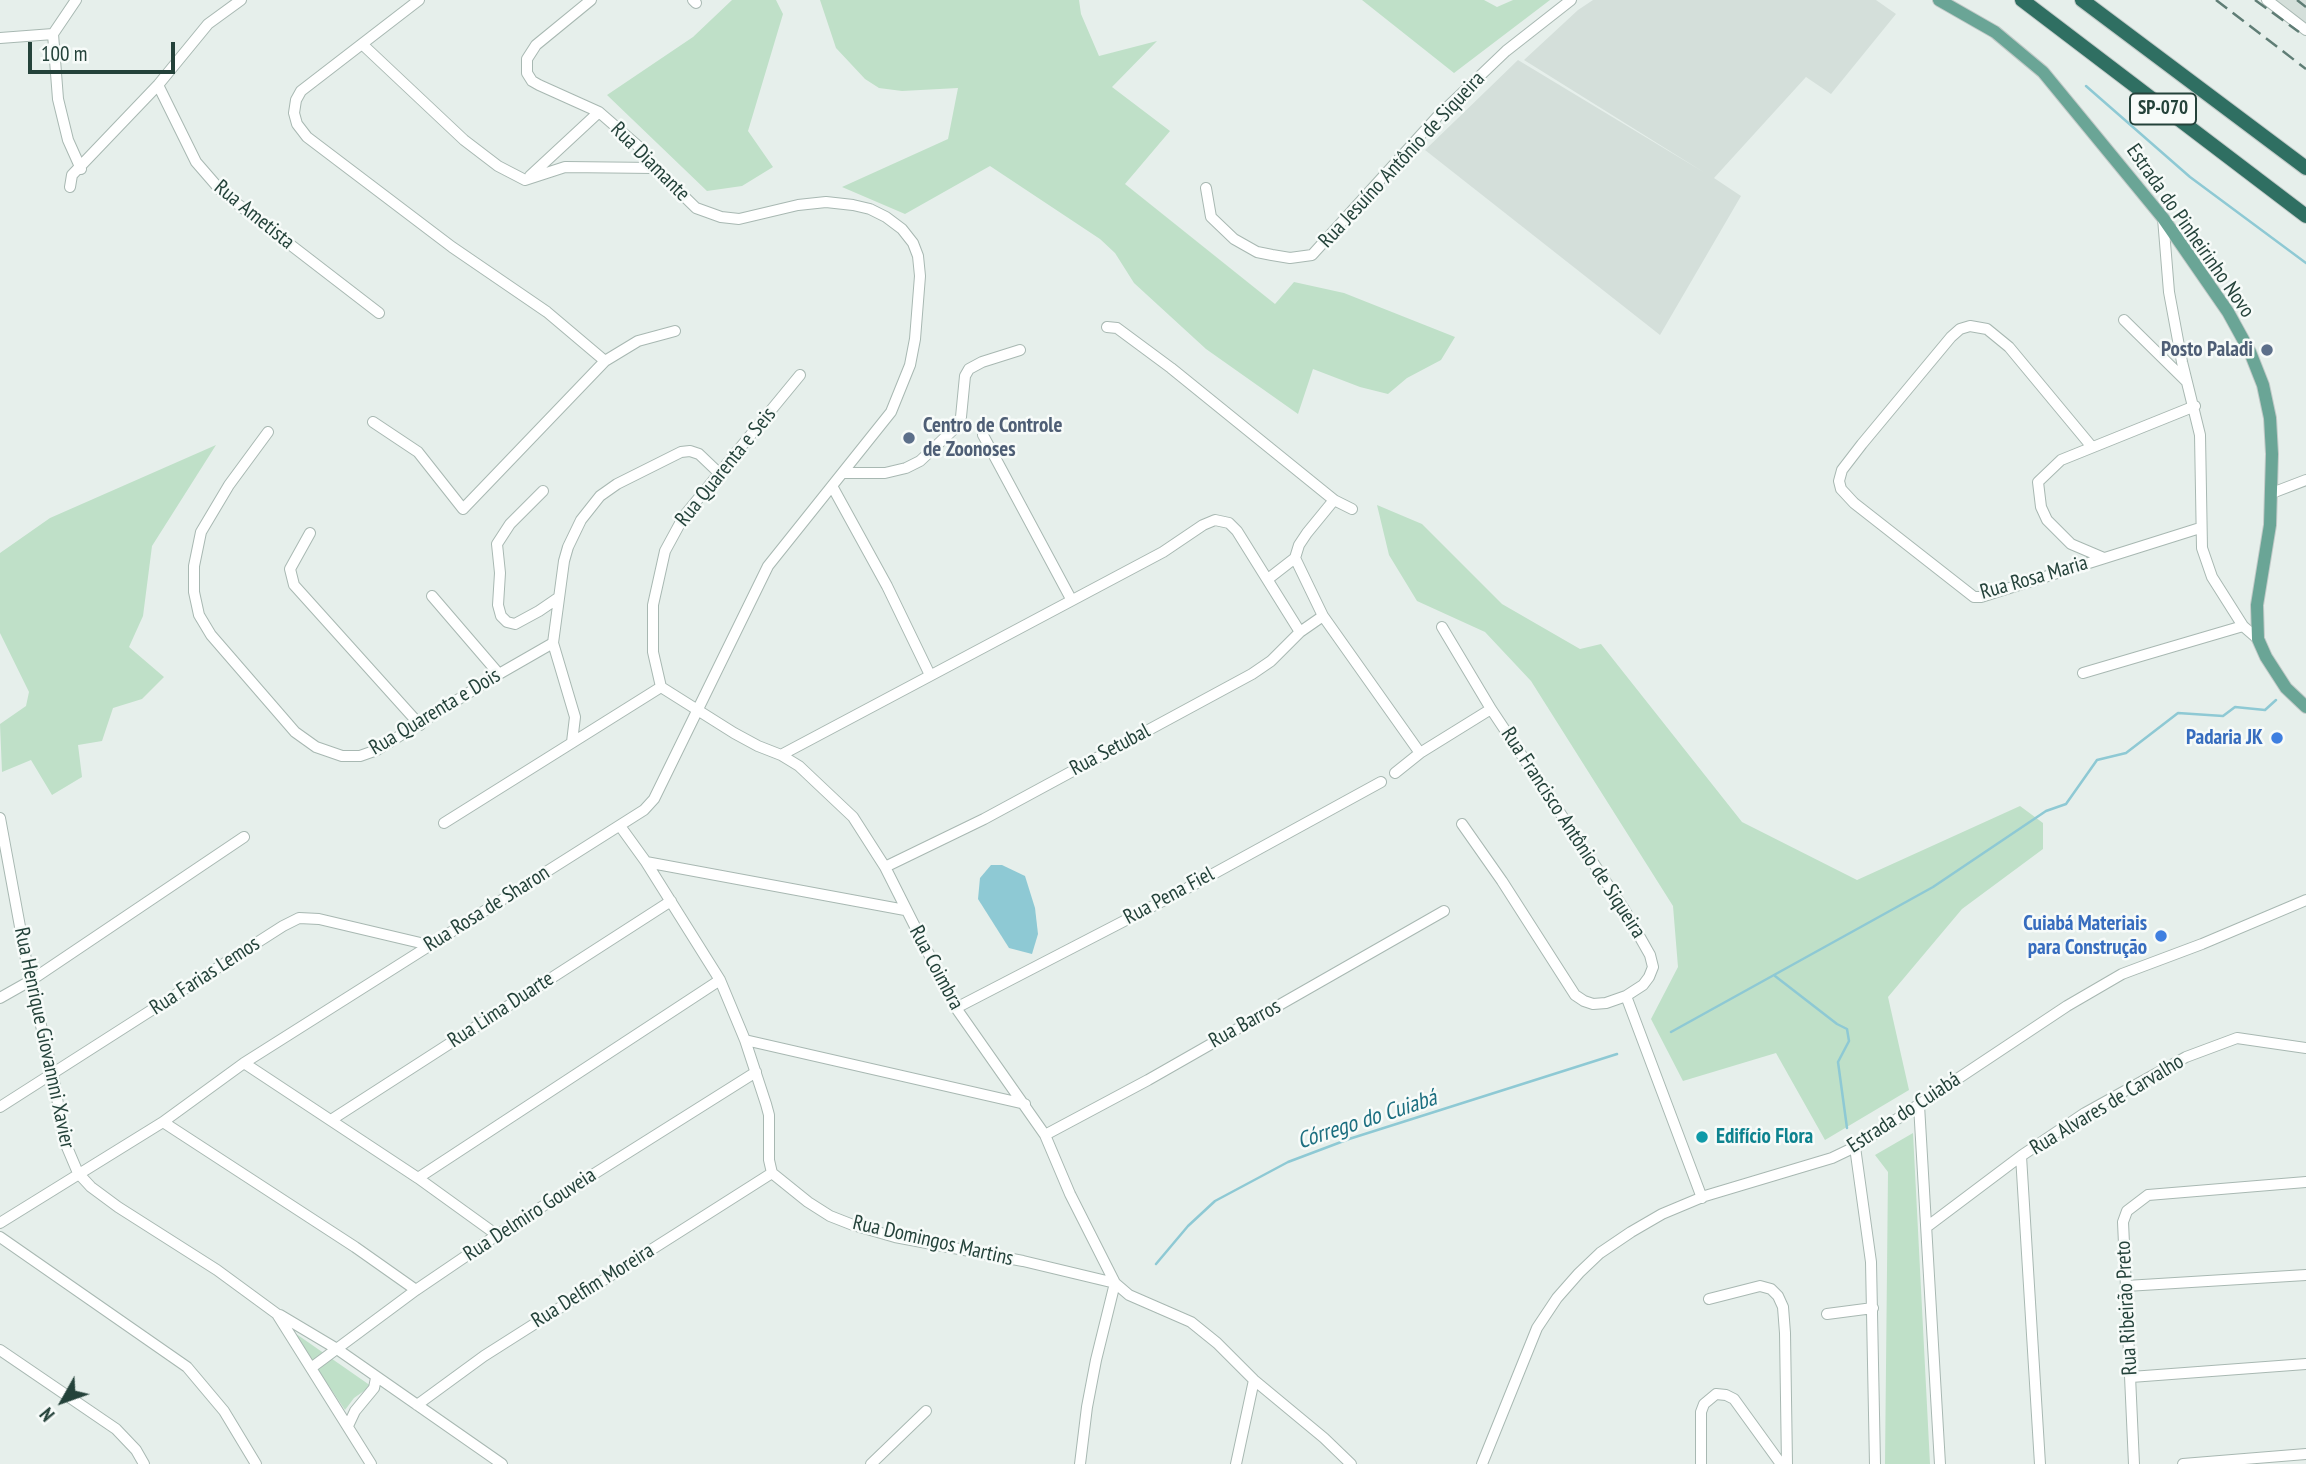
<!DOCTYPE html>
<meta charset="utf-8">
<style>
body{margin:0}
#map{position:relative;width:2306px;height:1464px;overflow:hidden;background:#e6efeb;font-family:"PT Sans Narrow",sans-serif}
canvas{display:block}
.north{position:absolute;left:28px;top:1366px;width:70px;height:70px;-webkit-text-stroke:5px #f7fbf9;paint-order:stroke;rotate:230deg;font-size:19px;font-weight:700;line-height:28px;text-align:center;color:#24423a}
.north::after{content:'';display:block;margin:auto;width:24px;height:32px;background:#24423a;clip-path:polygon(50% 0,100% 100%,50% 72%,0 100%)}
.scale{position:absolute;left:28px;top:42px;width:147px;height:32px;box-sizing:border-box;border:4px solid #24423a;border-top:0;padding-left:9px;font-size:21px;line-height:24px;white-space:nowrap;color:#24423a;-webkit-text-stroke:5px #f7fbf9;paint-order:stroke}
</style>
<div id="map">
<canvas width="2306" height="1464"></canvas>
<div class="north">N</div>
<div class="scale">100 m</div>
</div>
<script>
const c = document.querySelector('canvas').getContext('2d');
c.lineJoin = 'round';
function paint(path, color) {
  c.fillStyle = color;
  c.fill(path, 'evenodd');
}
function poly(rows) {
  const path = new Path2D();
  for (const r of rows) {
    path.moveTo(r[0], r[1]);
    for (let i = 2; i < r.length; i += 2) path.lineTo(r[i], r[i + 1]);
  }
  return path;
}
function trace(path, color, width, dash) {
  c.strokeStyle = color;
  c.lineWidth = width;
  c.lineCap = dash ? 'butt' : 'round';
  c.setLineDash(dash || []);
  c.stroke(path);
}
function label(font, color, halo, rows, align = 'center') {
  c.font = font + ' "PT Sans Narrow",sans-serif';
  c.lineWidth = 5;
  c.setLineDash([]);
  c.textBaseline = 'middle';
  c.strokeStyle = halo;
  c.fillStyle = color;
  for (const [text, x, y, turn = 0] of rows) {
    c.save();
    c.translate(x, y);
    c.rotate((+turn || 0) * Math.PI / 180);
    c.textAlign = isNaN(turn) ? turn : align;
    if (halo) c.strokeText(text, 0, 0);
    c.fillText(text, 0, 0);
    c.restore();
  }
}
const built = poly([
 [1593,0,1876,0,1896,14,1831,94,1806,77,1714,178,1741,196,1660,335,1425,150,1518,60,1705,173,1524,60,1578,10],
 [2273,0,2306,0,2306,25]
]);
const green = poly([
 [732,0,776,0,783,14,748,131,773,167,742,186,707,191,607,95,693,37],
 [820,0,1079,0,1081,14,1099,56,1157,41,1112,87,1170,131,1125,184,1275,304,1294,282,1344,293,1455,337,1441,360,1407,378,1388,394,1360,387,1313,369,1298,414,1206,349,1134,283,1115,253,1100,239,990,166,905,214,842,187,948,139,958,88,902,91,879,88,865,79,836,48],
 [1362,0,1484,0,1497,7,1513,0,1550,0,1454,73],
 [216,445,152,546,143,616,129,647,164,677,142,699,113,708,102,741,78,745,82,777,52,795,31,760,2,772,0,724,26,706,29,692,0,633,0,553,50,518],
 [1377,505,1422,524,1502,604,1580,649,1601,644,1742,822,1857,880,2020,806,2043,823,2043,849,1962,909,1888,997,1909,1090,1825,1140,1776,1053,1683,1081,1651,1019,1678,967,1673,906,1531,681,1485,632,1417,601,1389,555],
 [1913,1133,1930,1464,1885,1464,1888,1172,1875,1155],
 [292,1331,371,1386,354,1398,345,1410]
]);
const water = poly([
 [991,865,1002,865,1025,876,1035,908,1038,934,1032,954,1009,948,978,899,980,878]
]);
const stream = poly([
 [2086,86,2190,177,2306,263],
 [1775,976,1837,1024,1847,1029,1849,1041,1838,1062,1847,1128],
 [1671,1032,1933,887,2046,811,2066,804,2097,760,2126,753,2178,713,2223,716,2235,707,2265,710,2276,700],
 [1156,1264,1188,1226,1215,1201,1288,1162,1349,1139,1617,1054]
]);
const minor = poly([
 [419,0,301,91,296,100,294,113,297,124,307,137,452,247,547,312,605,361],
 [693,0,696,3],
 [2267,0,2306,30],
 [53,34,58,99,68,140,81,169],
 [53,34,76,0],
 [0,38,53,34],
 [362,44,464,140,498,166,525,180],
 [158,85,196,162,222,192,379,313],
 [530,176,599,112],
 [525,180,565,167,655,168],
 [70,187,72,175,158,85,208,24,241,0],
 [1206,188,1211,217,1234,239,1257,252,1272,255,1290,258,1312,255,1438,116,1506,51,1571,0],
 [2163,218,2169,292,2182,362,2200,435,2202,548,2212,577,2243,626,2258,639],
 [2124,320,2187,382],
 [1107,327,1117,328,1171,368,1334,500,1352,509],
 [800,375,684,516,665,551,653,605,653,652,661,687,734,733,758,746,781,755,799,766,853,817,885,867,956,1008,1045,1135,1070,1194,1115,1283,1129,1295,1191,1322,1217,1343,1254,1380,1324,1438,1351,1464],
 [373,422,418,452,463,509,605,361,638,341,675,331],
 [268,432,229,485,201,532,194,566,194,592,199,615,211,635,295,732,316,747,342,756,360,756,377,750,499,674,553,643],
 [983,435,1071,599],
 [2092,447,2009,347,1987,329,1970,326,1960,329,1951,337,1862,444,1842,470,1839,481,1841,489,1854,503,1974,597,1981,597,2200,528],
 [843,473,885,473,906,468,920,461,953,430,961,417,965,376,969,369,982,362,1020,350],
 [832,486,887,586,930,675],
 [543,491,510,524,497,544,500,573,498,605,501,616,507,622,515,624,539,611,558,598],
 [2272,493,2306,480],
 [310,533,290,569,294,585,420,725],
 [1295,558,1323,616,1420,753],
 [2104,558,2071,544,2047,520,2041,507,2038,482,2061,460,2195,406],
 [1268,579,1295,558,1299,545,1307,533,1334,500],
 [432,596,499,674],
 [1442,627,1491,709,1624,909,1650,955,1653,967,1649,977,1643,985,1626,996,1702,1198],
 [2083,673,2243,626],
 [572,742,575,717,553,643,564,561,568,547,581,520,600,496,617,484,681,452,690,451,699,454,720,474],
 [781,755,1163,552,1203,525,1215,520,1229,523,1237,531,1300,632],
 [1395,773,1420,753,1491,709],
 [0,818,30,981,53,1074,64,1140,78,1173,91,1187,118,1207,217,1270,277,1314,371,1464],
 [444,823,661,687],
 [1462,824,1502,881,1575,995,1584,1001,1593,1004,1606,1003,1626,996],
 [620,826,646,862,720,980,745,1040,766,1104,769,1115,769,1160,772,1173,808,1202,830,1216,853,1225,895,1237,1023,1261,1115,1283],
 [646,862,905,910],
 [885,867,984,819,1252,674,1271,661,1300,632,1323,616],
 [0,998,30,981,244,837],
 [956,1008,1182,891,1381,782],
 [745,1040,1025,1104],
 [244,1063,418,1178,497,1235],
 [1919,1105,1940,1464],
 [0,1107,283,926,299,918,319,919,429,945],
 [331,1120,671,901],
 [163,1122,355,1247,416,1290],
 [1045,1135,1148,1080,1444,911],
 [1855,1147,1871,1262,1875,1464],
 [2021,1156,2040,1464],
 [418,1178,720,980],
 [0,1223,163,1122,244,1063,644,810,654,799,768,566,891,412,910,365,915,339,920,276,918,256,913,243,902,229,886,217,870,209,853,205,826,202,798,205,739,219,721,217,696,208,655,168,638,146,599,112,539,85,532,81,527,73,527,59,536,45,591,0],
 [1928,1226,2021,1156,2085,1113,2186,1057,2237,1038,2306,1048],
 [0,1237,187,1367,224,1411,256,1464],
 [2126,1286,2306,1275],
 [1709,1299,1760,1286,1771,1289,1778,1296,1783,1307,1785,1333,1787,1464],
 [1827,1314,1873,1308],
 [280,1315,337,1349,502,1464],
 [0,1350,116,1429,136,1450,144,1464],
 [311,1368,416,1290,497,1235,756,1072],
 [2131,1377,2306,1364],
 [417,1405,484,1356,772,1173],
 [348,1426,355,1411,374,1388,376,1378],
 [871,1464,926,1411],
 [1080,1464,1087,1407,1096,1360,1115,1283],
 [1236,1464,1254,1380],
 [1482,1464,1537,1328,1557,1298,1579,1273,1600,1253,1631,1232,1662,1214,1705,1196,1832,1158,1855,1147,2067,1006,2122,974,2202,944,2306,900],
 [1701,1464,1701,1412,1704,1404,1716,1394,1726,1395,1734,1399,1781,1464],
 [2134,1464,2123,1222,2127,1211,2148,1195,2306,1182],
 [2183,1464,2306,1454]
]);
const major = poly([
 [1939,0,1995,32,2043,72,2163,218,2228,312,2250,352,2263,385,2270,418,2272,454,2270,525,2257,605,2258,639,2266,657,2286,688,2306,707]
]);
const highway = poly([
 [2022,0,2306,216],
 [2082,0,2306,168]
]);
const rail = poly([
 [2216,0,2306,69],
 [2255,0,2299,32],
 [2297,0,2306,7]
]);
const markers = [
 [2267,350,7,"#5c6f8a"],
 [909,438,7,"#5c6f8a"],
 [2277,738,7,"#3f7fe0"],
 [2161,936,7,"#3f7fe0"],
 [1702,1137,7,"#0f9aa8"]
];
const shields = [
 [2163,109,66]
];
const shieldNames = [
 ["SP-070",2163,109]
];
const streetNames = [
 ["Rua Jesuíno Antônio de Siqueira",1402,160,-47],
 ["Rua Diamante",650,162,45],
 ["Rua Ametista",254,215,39],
 ["Estrada do Pinheirinho Novo",2190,231,55],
 ["Rua Quarenta e Seis",726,467,-51],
 ["Rua Rosa Maria",2034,578,-16],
 ["Rua Quarenta e Dois",435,712,-31],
 ["Rua Setubal",1110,750,-28],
 ["Rua Francisco Antônio de Siqueira",1573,833,57],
 ["Rua Pena Fiel",1169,896,-28],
 ["Rua Rosa de Sharon",487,909,-32],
 ["Rua Coimbra",936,968,62],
 ["Rua Farias Lemos",205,976,-33],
 ["Rua Lima Duarte",501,1010,-33],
 ["Rua Barros",1245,1024,-29],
 ["Rua Henrique Giovannni Xavier",44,1038,78],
 ["Rua Alvares de Carvalho",2107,1105,-31],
 ["Estrada do Cuiabá",1904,1113,-33],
 ["Rua Delmiro Gouveia",530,1215,-33],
 ["Rua Domingos Martins",933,1241,13],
 ["Rua Delfim Moreira",593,1286,-32],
 ["Rua Ribeirão Preto",2127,1308,-93]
];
const serviceNames = [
 ["Posto Paladi",2253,350],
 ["Centro de Controle",923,426,"left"],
 ["de Zoonoses",923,450,"left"]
];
const shopNames = [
 ["Padaria JK",2263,738],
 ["Cuiabá Materiais",2147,924],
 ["para Construção",2147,948]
];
const cultureNames = [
 ["Edifício Flora",1716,1137]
];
const waterNames = [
 ["Córrego do Cuiabá",1367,1120,-18]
];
paint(built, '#d4dfda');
paint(green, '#bfe0c8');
paint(water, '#8ec9d4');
trace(stream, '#8ec9d4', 2.5);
trace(minor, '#a8b8b2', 12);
trace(major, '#c2cac8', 14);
trace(highway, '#c2cac8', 16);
trace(minor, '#fff', 10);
trace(major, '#6aa596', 12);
trace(highway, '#2f6f62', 14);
trace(rail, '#5f7d75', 2.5, [14, 7]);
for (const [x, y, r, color] of markers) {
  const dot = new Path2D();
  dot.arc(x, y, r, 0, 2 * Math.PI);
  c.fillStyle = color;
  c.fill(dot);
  trace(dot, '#f7fbf9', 2.5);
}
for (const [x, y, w] of shields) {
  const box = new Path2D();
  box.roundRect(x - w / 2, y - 15.5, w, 31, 5);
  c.fillStyle = '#f7fbf9';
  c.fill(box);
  trace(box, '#24423a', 2);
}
label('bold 19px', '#24423a', null, shieldNames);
label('21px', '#24423a', '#f7fbf9', streetNames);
label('bold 21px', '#4e5e75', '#f7fbf9', serviceNames, 'right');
label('bold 21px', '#366cbe', '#f7fbf9', shopNames, 'right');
label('bold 21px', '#0d838f', '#f7fbf9', cultureNames, 'left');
label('italic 23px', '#1c6f80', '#f7fbf9', waterNames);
</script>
